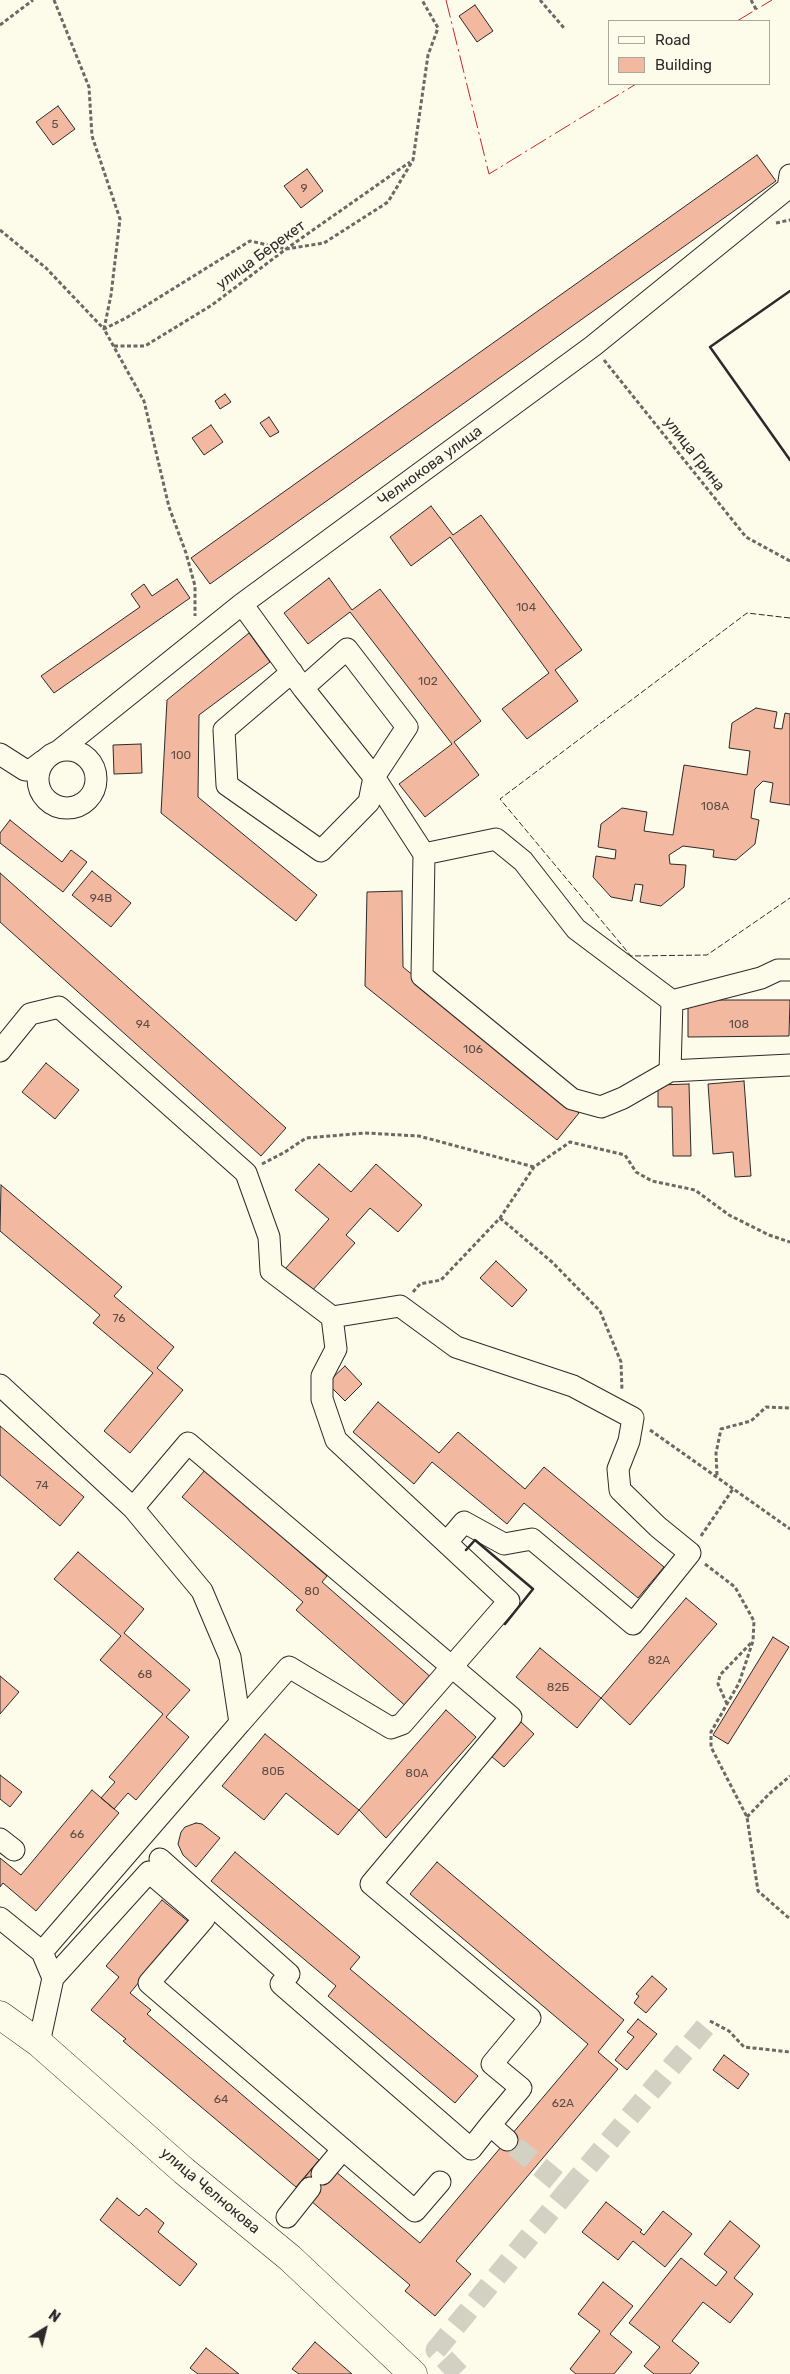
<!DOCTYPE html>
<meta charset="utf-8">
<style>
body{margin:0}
#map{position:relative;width:790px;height:2374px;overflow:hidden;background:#fdfbea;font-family:Rubik,sans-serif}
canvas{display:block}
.legend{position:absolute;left:608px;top:20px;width:162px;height:65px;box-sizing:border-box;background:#fdfbea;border:1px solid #a9a89e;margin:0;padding:6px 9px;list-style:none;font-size:15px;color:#2b2b2b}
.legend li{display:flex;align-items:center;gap:10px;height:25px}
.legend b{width:25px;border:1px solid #a9a89e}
.north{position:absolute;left:20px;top:2304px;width:50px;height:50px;-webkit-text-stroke:4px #fdfbea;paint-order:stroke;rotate:36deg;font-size:14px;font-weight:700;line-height:20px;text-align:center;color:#2b2b2b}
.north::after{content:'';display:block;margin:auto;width:18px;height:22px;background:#2b2b2b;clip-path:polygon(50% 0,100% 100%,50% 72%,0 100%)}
</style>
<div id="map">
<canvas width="790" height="2374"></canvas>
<ul class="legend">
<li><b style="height:6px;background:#fdfbea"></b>Road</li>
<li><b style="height:14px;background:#f2b8a0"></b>Building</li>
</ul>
<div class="north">N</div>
</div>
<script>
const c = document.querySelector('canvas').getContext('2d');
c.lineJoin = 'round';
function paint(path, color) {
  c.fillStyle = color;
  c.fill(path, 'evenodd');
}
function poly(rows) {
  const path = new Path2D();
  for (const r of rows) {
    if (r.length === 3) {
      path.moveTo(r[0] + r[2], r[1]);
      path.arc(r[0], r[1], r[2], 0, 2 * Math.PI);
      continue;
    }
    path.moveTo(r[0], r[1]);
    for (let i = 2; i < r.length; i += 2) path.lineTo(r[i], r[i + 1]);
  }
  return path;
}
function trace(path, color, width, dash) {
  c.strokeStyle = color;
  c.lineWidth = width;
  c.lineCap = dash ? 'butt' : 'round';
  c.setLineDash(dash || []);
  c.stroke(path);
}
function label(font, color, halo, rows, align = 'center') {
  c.font = font + ' Rubik,sans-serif';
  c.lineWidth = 4;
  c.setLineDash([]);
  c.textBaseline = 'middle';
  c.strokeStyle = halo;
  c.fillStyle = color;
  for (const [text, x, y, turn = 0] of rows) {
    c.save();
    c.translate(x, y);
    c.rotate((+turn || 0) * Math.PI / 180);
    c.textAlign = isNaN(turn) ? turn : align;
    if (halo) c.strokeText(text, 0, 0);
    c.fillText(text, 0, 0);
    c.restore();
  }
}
const building = poly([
 [475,5,493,31,477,42,459,16,475,5],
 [58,106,75,129,53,145,36,122,58,106],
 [757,155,776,181,210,584,191,558,757,155],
 [307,169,323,191,301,208,284,186,307,169],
 [225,394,231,402,220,409,215,401,225,394],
 [269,417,279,432,270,437,260,423,269,417],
 [211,425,223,442,204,455,192,438,211,425],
 [431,506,453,535,481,515,582,650,555,670,578,701,527,739,502,709,549,673,450,537,411,566,390,537,431,506],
 [329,578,352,610,380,589,481,721,454,742,479,775,425,817,399,784,452,744,350,612,308,644,284,613,329,578],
 [177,579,190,598,54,693,41,676,140,607,131,594,144,584,152,596,177,579],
 [249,633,270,662,199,715,198,797,317,895,296,921,161,813,167,700,249,633],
 [756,708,777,712,774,728,782,729,785,713,790,714,790,805,770,802,773,783,763,781,755,789,751,818,759,820,755,844,736,860,713,857,714,850,683,846,669,855,670,864,686,865,684,887,661,906,640,902,643,885,635,884,632,901,611,897,593,877,596,856,615,859,616,850,598,847,601,824,622,808,647,812,644,831,673,835,684,765,747,775,750,751,729,748,732,723,756,708],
 [141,744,142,773,114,774,113,745,141,744],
 [10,820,62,862,71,850,87,862,63,892,0,843,0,833,10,820],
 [92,871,131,903,111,927,72,895,92,871],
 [0,873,286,1128,261,1156,0,922,0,873],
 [402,891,403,967,579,1113,557,1140,365,986,367,892,402,891],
 [688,1000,790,1000,789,1036,688,1037,688,1000],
 [46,1063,79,1090,55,1119,22,1092,46,1063],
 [744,1081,751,1176,735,1177,733,1152,713,1154,708,1084,744,1081],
 [689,1084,691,1156,673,1156,672,1107,658,1107,658,1085,689,1084],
 [319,1164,351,1192,376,1164,422,1205,398,1232,370,1208,346,1235,355,1243,311,1292,285,1269,329,1219,295,1190,319,1164],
 [1,1185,122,1287,114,1296,174,1347,157,1368,183,1390,130,1453,104,1431,153,1373,93,1323,100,1315,0,1231,1,1185],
 [496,1261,527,1290,512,1307,480,1278,496,1261],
 [345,1366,362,1384,345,1401,327,1383,345,1366],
 [378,1402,439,1453,458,1432,525,1489,544,1467,664,1567,638,1598,524,1503,507,1524,432,1462,414,1484,353,1432,378,1402],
 [0,1426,84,1497,60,1526,0,1475,0,1426],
 [205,1470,327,1576,322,1582,433,1679,408,1708,296,1610,303,1602,182,1497,205,1470],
 [78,1552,144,1609,124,1633,190,1690,166,1717,189,1737,136,1800,128,1793,114,1809,101,1798,115,1782,109,1777,163,1714,100,1660,121,1636,54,1579,78,1552],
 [686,1598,717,1624,630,1725,601,1698,686,1598],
 [773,1637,789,1647,728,1744,713,1735,773,1637],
 [540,1648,601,1698,577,1728,516,1677,540,1648],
 [0,1676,19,1692,0,1714,0,1676],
 [446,1710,476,1737,386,1838,359,1810,446,1710],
 [521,1722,534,1734,504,1767,491,1756,521,1722],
 [265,1734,359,1810,338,1835,286,1793,264,1820,222,1786,265,1734],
 [0,1775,22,1792,10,1807,0,1799,0,1775],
 [92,1790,119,1813,36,1911,3,1883,0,1887,0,1858,21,1875,92,1790],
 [196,1823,202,1824,220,1838,196,1867,183,1855,178,1844,181,1832,185,1827,196,1823],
 [235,1852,360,1957,350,1969,478,2076,455,2103,328,1996,336,1986,211,1881,235,1852],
 [437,1862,624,2020,598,2052,618,2069,456,2261,471,2274,435,2316,405,2291,410,2285,311,2201,317,2193,302,2181,314,2166,329,2179,335,2171,420,2243,588,2044,410,1894,437,1862],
 [162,1900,189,1922,130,1993,151,2010,147,2014,319,2160,296,2187,123,2041,126,2039,91,2010,119,1977,106,1966,162,1900],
 [652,1976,667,1989,646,2013,634,2003,639,1996,636,1994,652,1976],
 [638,2019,657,2034,627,2070,615,2060,634,2037,627,2032,638,2019],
 [724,2055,749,2074,738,2089,713,2070,724,2055],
 [117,2198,139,2216,146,2208,164,2223,158,2232,197,2264,180,2286,100,2220,117,2198],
 [606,2202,642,2230,640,2232,644,2235,663,2211,692,2234,665,2267,633,2241,618,2260,582,2232,606,2202],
 [730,2221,760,2246,734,2278,753,2294,730,2323,703,2302,672,2341,699,2363,690,2374,654,2374,644,2366,660,2347,629,2323,681,2258,716,2286,727,2272,704,2254,730,2221],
 [603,2282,633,2306,610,2334,632,2352,614,2374,576,2374,570,2369,600,2331,578,2314,603,2282],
 [315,2342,352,2374,299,2374,292,2369,315,2342],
 [206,2348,239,2374,198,2374,190,2368,206,2348]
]);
const minorTunnel = poly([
 [568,2190,710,2021],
 [459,2374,436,2350,568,2190,507,2140]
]);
const path = poly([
 [54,0,89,87,92,136,120,219,111,295,104,329,144,401,169,507,186,553,195,586,195,616],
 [540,0,564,28],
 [751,0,757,11],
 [0,25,33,0],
 [776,223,790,220],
 [0,230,46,268,104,329,126,318,250,241,286,249,324,243,388,202,413,160,428,55,438,28,422,0],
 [114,346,145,346,212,305,286,249,410,162],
 [604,360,746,537,790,561],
 [262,1164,285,1152,306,1138,365,1133,419,1136,534,1167],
 [500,1218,552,1262,600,1311,621,1362,622,1391],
 [413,1292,420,1284,441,1280,500,1218,534,1167,570,1142,625,1155,636,1172,652,1181,695,1190,729,1215,769,1235,790,1242],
 [650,1430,790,1529],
 [717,1475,716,1453,721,1429,751,1421,766,1407,790,1408],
 [701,1536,733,1489],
 [705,1564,735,1587,754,1621,753,1641,739,1683,711,1732,711,1747,747,1817,758,1891,790,1919],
 [727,1704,718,1684,720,1675,751,1643],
 [747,1817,769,1794,790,1776],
 [710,2021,729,2031,744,2047,790,2052]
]);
const minor = poly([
 [242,604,303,688,374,777,424,854,422,976,572,1099,601,1107,623,1098,670,1071,672,1001,761,978,778,970,790,970],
 [292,672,224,730,227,785,321,851,369,802,374,777,407,727,347,649,303,688],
 [67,779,29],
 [60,750,242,604,593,346,788,188,790,175],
 [0,754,25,770,31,770,43,761],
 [424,854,496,839,523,861,576,929,672,1001],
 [0,1051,30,1014,59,1007,246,1173,269,1237,271,1271,332,1317,400,1306,456,1347,573,1386,633,1418,629,1441,618,1469,620,1490,658,1527,690,1553,633,1624,532,1539,504,1544,464,1522,447,1542],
 [670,1071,790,1065],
 [0,1385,133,1508,202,1591,230,1657,240,1723,42,1952,53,1978,39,2043],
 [133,1508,188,1443,511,1717,371,1884,530,2018,492,2064,521,2088,490,2125,507,2140],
 [240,1723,289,1667,391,1728,402,1724,509,1601,336,1440,322,1399,322,1376,336,1349,332,1317],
 [0,1839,14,1850],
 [160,1859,289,1974,281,1984,471,2149,490,2125],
 [0,1918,42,1952],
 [53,1978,149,1872,204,1919,149,1983,415,2211,440,2182],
 [322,2174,343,2149],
 [287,2217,310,2188]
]);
const major = poly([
 [0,2015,39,2043,184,2171,290,2258,413,2374]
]);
const fence = poly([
 [790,618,747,613,500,799,631,956,707,955,790,898]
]);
const wall = poly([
 [790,291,710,347,790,460],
 [466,1550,475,1540,533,1589,505,1624]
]);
const power = poly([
 [446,0,489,174,636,84],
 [737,21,772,0]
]);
const numberNames = [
 ["5",55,125],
 ["9",304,189],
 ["104",526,608],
 ["102",428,682],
 ["100",181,756],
 ["108А",715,807],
 ["94В",101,899],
 ["94",143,1025],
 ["108",739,1025],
 ["106",473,1050],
 ["76",119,1319],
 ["74",42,1486],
 ["80",312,1592],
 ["82А",659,1661],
 ["68",145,1675],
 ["82Б",558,1688],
 ["80Б",273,1772],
 ["80А",417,1774],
 ["66",77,1835],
 ["64",221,2100],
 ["62А",563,2104]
];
const streetNames = [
 ["улица Берекет",261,255,-36],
 ["улица Грина",694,454,52],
 ["Челнокова улица",430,466,-36],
 ["улица Челнокова",210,2191,40]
];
paint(building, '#f2b8a0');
trace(building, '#2b2b2b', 1);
trace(minorTunnel, '#d3d1c4', 21, [21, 11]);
trace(minor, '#2b2b2b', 23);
trace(major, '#2b2b2b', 29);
trace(path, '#6a6964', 3, [4, 2.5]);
trace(minor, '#fdfbea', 21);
trace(major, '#fdfbea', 28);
trace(fence, '#2b2b2b', 1, [6, 2.5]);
trace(wall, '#2b2b2b', 2.5);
trace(power, '#c62828', 1, [18, 4, 2.5, 4]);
label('12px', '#5d4e48', null, numberNames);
label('15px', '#2b2b2b', '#fdfbea', streetNames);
</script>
